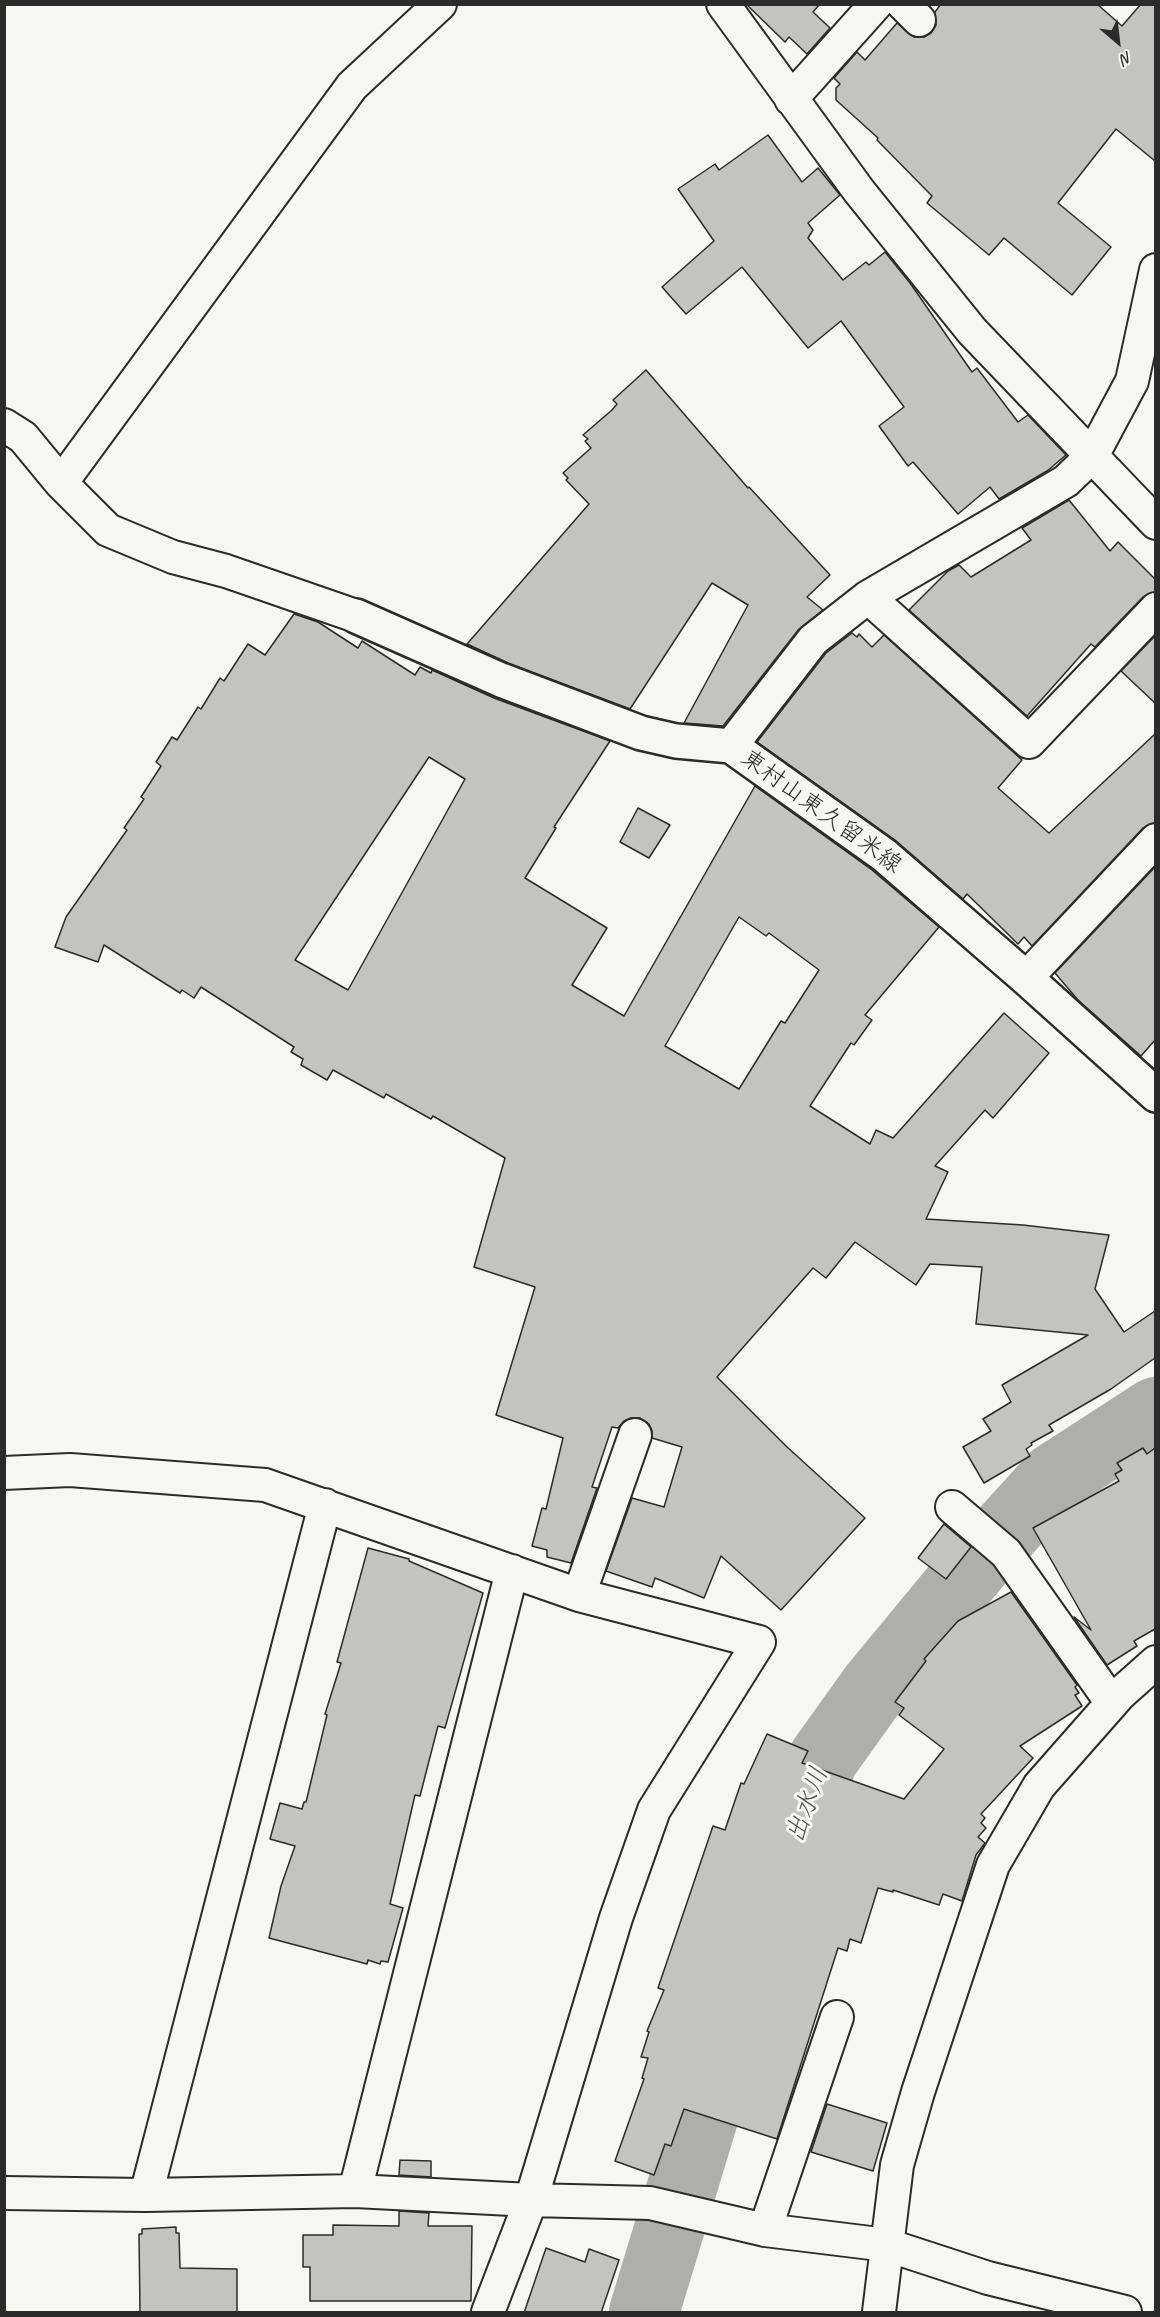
<!DOCTYPE html>
<meta charset="utf-8">
<style>
body{margin:0}
#map{position:relative;width:1160px;height:2317px;overflow:hidden;background:#f6f6f2;font-family:Caveat,sans-serif}
canvas{display:block}
.frame{position:absolute;inset:0;border:6px solid #2b2b2b;pointer-events:none}
.north{position:absolute;left:1088px;top:12px;width:60px;height:60px;-webkit-text-stroke:4px #f6f6f2;paint-order:stroke;rotate:152deg;font-size:16px;font-weight:700;line-height:24px;text-align:center;color:#2b2b2b}
.north::after{content:'';display:block;margin:auto;width:21px;height:27px;background:#2b2b2b;clip-path:polygon(50% 0,100% 100%,50% 72%,0 100%)}
</style>
<div id="map">
<canvas width="1160" height="2317"></canvas>
<div class="frame"></div>
<div class="north">N</div>
</div>
<script>
const c = document.querySelector('canvas').getContext('2d');
c.lineJoin = 'round';
function poly(rows) {
  const path = new Path2D();
  for (const r of rows) {
    path.moveTo(r[0], r[1]);
    for (let i = 2; i < r.length; i += 2) path.lineTo(r[i], r[i + 1]);
  }
  return path;
}
function trace(path, color, width, dash) {
  c.strokeStyle = color;
  c.lineWidth = width;
  c.lineCap = dash ? 'butt' : 'round';
  c.setLineDash(dash || []);
  c.stroke(path);
}
function paint(path, color) {
  c.fillStyle = color;
  c.fill(path, 'evenodd');
}
function label(font, color, halo, rows, align = 'center') {
  c.font = font + ' Caveat,"Klee One",sans-serif';
  c.lineWidth = 6;
  c.setLineDash([]);
  c.textBaseline = 'middle';
  c.strokeStyle = halo;
  c.fillStyle = color;
  for (const [text, x, y, turn = 0] of rows) {
    c.save();
    c.translate(x, y);
    c.rotate((+turn || 0) * Math.PI / 180);
    c.textAlign = isNaN(turn) ? turn : align;
    if (halo) c.strokeText(text, 0, 0);
    c.fillText(text, 0, 0);
    c.restore();
  }
}
const river = poly([
 [788,1861,823,1759,876,1685,976,1564,1054,1478,1156,1412],
 [644,2312,732,2023]
]);
const building = poly([
 [746,4,820,4,813,12,830,28,807,54,789,37,785,42,746,4],
 [941,4,1097,4,1122,26,1141,4,1155,4,1155,161,1116,129,1058,203,1111,247,1072,295,1004,238,989,255,927,203,932,196,877,140,878,138,836,100,836,88,840,84,834,78,857,52,865,60,897,23,914,37,924,37,931,33,936,25,935,12,941,4],
 [768,135,802,182,818,168,840,195,808,223,813,230,808,238,843,280,866,262,869,265,885,252,910,283,972,372,977,368,1018,422,1028,415,1066,455,1047,471,999,499,990,487,958,514,913,462,908,466,879,426,904,407,841,321,808,348,742,267,686,314,662,287,714,241,678,189,715,164,719,170,768,135],
 [646,370,748,488,749,487,830,575,807,597,823,610,799,629,723,726,684,723,748,605,712,583,630,709,508,663,467,644,589,504,566,480,568,478,563,473,591,448,585,441,588,439,583,435,612,410,617,404,613,400,646,370],
 [1069,500,1110,551,1118,542,1155,579,1155,592,1143,597,1095,647,1091,644,1027,716,909,610,948,571,959,565,971,577,1031,540,1022,528,1069,500],
 [294,614,318,622,358,648,362,641,415,675,420,667,431,673,432,670,494,698,610,741,554,827,556,828,525,878,607,928,572,985,624,1016,755,786,872,870,939,927,865,1015,872,1020,854,1045,851,1043,810,1106,870,1144,876,1130,893,1138,1004,1013,1049,1053,993,1118,985,1110,935,1166,948,1172,926,1219,1023,1225,1109,1235,1095,1289,1124,1332,1155,1311,1155,1358,1111,1389,1049,1425,1053,1431,1031,1443,1032,1445,1026,1449,1030,1456,984,1483,963,1447,991,1431,983,1419,1011,1402,1002,1385,1088,1335,976,1324,982,1267,930,1264,916,1285,855,1242,826,1278,813,1268,717,1377,786,1446,865,1518,781,1610,721,1556,704,1598,655,1578,652,1587,606,1571,632,1498,664,1507,682,1447,652,1438,652,1431,649,1424,640,1418,631,1418,624,1421,618,1428,612,1427,592,1487,597,1488,571,1563,547,1557,547,1550,532,1546,542,1508,546,1509,563,1438,496,1415,535,1287,474,1267,505,1158,433,1116,431,1119,386,1094,384,1098,333,1070,327,1080,301,1065,303,1059,291,1052,294,1047,201,987,194,998,182,990,180,993,104,945,98,962,55,947,66,917,127,830,124,828,144,799,141,797,161,766,156,762,172,737,177,740,198,707,201,709,220,678,224,681,248,644,265,655,294,614],
 [429,757,465,779,348,990,295,960,429,757],
 [739,917,766,936,769,933,819,970,785,1023,781,1021,739,1089,665,1046,739,917],
 [852,633,857,637,859,634,872,647,884,635,1022,760,998,788,1049,833,1155,734,1155,823,1143,828,1032,946,1024,937,1018,944,967,894,963,899,895,840,757,742,826,653,852,633],
 [1155,636,1155,703,1121,671,1155,636],
 [638,808,670,825,649,858,620,842,638,808],
 [1155,867,1155,1040,1141,1056,1078,1000,1055,973,1155,867],
 [1143,1448,1147,1454,1155,1448,1155,1629,1134,1641,1137,1646,1107,1665,1074,1617,1091,1630,1033,1528,1119,1481,1115,1474,1122,1470,1117,1463,1143,1448],
 [944,1524,971,1547,946,1579,918,1558,944,1524],
 [368,1548,409,1559,409,1561,483,1593,445,1728,438,1726,420,1796,415,1795,390,1904,403,1908,388,1962,381,1961,380,1964,368,1960,367,1964,269,1938,281,1886,295,1846,270,1839,280,1803,302,1809,304,1802,306,1802,327,1715,325,1714,341,1663,337,1662,368,1548],
 [1011,1592,1077,1685,1075,1687,1079,1693,1075,1695,1082,1706,1020,1746,1033,1758,981,1814,985,1818,981,1823,986,1828,978,1837,985,1843,976,1855,962,1901,943,1894,939,1905,893,1890,893,1892,878,1888,861,1943,850,1939,847,1951,838,1948,777,2139,684,2109,671,2146,665,2144,654,2175,615,2161,644,2079,642,2078,648,2058,641,2057,649,2032,647,2031,664,1990,658,1988,713,1826,725,1830,741,1783,744,1784,767,1734,808,1751,802,1763,904,1799,944,1749,899,1715,904,1708,895,1702,926,1661,924,1659,958,1621,1011,1592],
 [827,2104,887,2123,873,2171,811,2152,827,2104],
 [400,2160,431,2161,431,2177,399,2175,400,2160],
 [399,2211,429,2213,428,2226,472,2226,471,2301,310,2301,310,2267,303,2267,303,2235,333,2235,333,2225,399,2226,399,2211],
 [176,2227,176,2233,179,2233,180,2268,237,2269,237,2313,140,2313,139,2234,142,2234,142,2229,176,2227],
 [546,2248,585,2262,589,2249,619,2260,601,2313,524,2313,546,2248]
]);
const street = poly([
 [723,4,859,191,972,331,1156,523],
 [903,4,919,20],
 [791,99,876,4],
 [4,425,23,437,61,483,108,530,173,557,226,571,356,616],
 [61,483,352,86,440,4],
 [868,597,1029,742,1156,609],
 [731,746,813,640,868,597,1066,481,1092,456,1132,381,1156,270],
 [1026,978,1156,840],
 [4,1473,70,1470,265,1485,579,1595,759,1642,654,1810,616,1918,531,2200,488,2312],
 [952,1507,1006,1553,1112,1703],
 [579,1595,635,1435],
 [355,2191,512,1571],
 [4,2193,146,2195,355,2191,531,2200,650,2203,765,2230,887,2245,988,2278,1125,2312],
 [146,2195,325,1505],
 [765,2230,837,2017],
 [879,2312,897,2165,918,2092,993,1865,1039,1786,1120,1694,1156,1662]
]);
const secondary = poly([
 [356,616,501,680,641,733,676,741,731,746,884,855,1026,978,1156,1095]
]);
const streetNames = [
 ["東村山東久留米線",821,812,36]
];
const waterNames = [
 ["出水川",808,1805,-70]
];
trace(river, '#aeaeab', 70);
paint(building, '#c3c3c0');
trace(building, '#2b2b2b', 1.5);
trace(street, '#2b2b2b', 36);
trace(secondary, '#2b2b2b', 38);
trace(street, '#f6f6f2', 32);
trace(secondary, '#f6f6f2', 33);
label('24px', '#2b2b2b', '#f6f6f2', streetNames);
label('italic 26px', '#525251', '#f6f6f2', waterNames);
</script>
